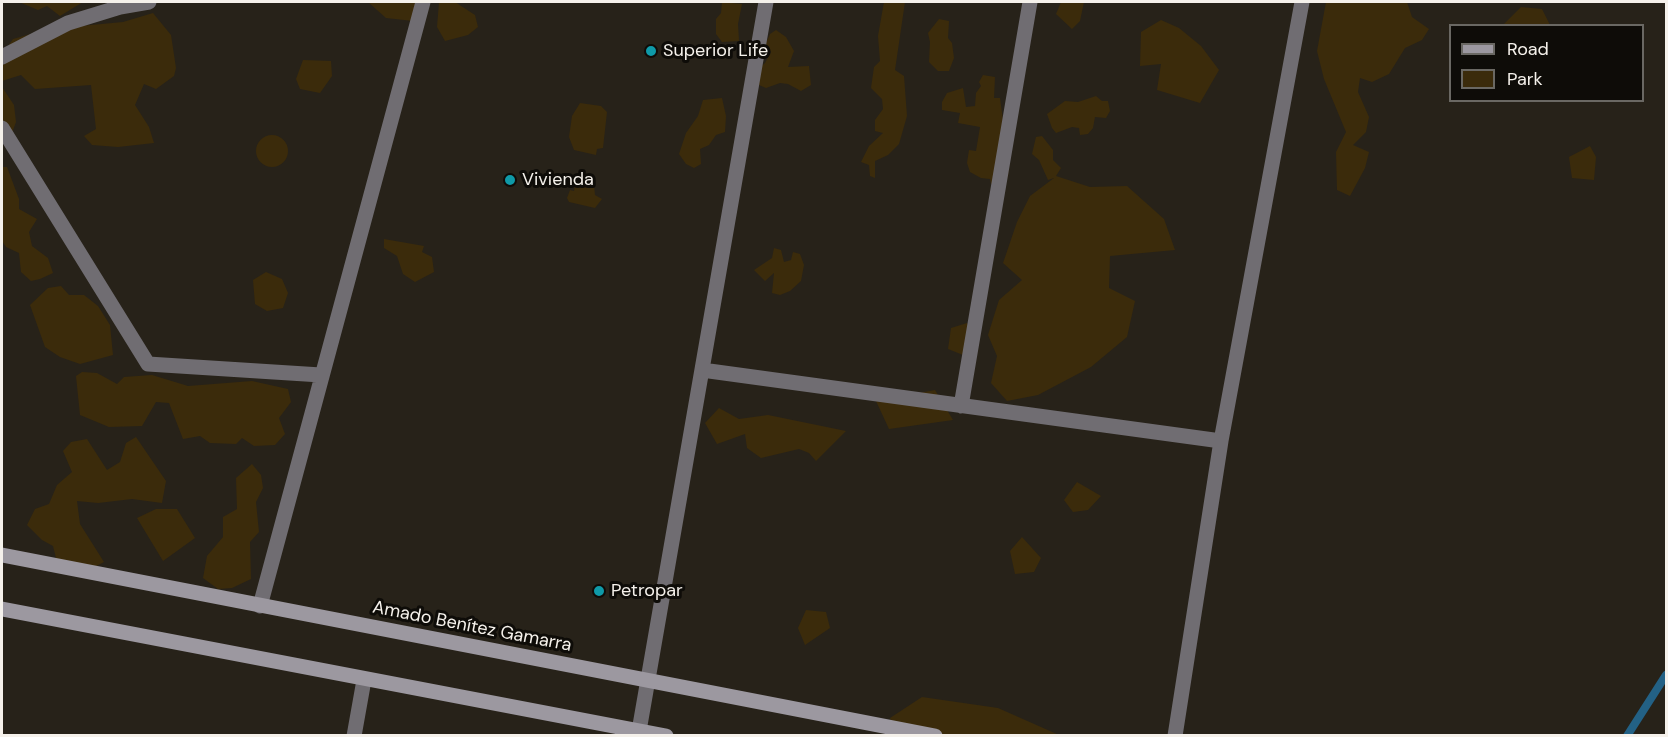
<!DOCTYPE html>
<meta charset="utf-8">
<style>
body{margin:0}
#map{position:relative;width:1668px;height:737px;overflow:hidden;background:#272219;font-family:"DM Sans",sans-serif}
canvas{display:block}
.frame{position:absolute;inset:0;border:3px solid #f5f1eb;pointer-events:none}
.legend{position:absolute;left:1449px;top:24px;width:195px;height:78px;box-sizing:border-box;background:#0e0c08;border:2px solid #6a6863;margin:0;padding:8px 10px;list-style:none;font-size:18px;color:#f5f1eb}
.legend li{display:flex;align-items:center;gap:12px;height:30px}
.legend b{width:30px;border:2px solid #6a6863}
</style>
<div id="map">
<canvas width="1668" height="737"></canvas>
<div class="frame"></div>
<ul class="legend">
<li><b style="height:8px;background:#9c98a0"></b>Road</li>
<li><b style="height:16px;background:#3b2b0b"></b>Park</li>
</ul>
</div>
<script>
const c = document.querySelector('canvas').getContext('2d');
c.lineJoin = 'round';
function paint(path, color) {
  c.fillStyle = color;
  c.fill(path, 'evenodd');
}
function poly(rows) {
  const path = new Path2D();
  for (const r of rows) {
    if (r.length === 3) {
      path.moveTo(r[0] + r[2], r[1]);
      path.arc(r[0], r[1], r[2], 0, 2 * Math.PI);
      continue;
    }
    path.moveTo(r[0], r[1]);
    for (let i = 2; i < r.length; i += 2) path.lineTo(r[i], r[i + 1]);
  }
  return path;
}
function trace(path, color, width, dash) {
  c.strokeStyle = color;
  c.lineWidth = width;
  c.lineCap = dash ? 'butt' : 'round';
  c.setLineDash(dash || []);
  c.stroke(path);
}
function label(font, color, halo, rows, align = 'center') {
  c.font = font + ' "DM Sans",sans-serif';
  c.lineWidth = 6;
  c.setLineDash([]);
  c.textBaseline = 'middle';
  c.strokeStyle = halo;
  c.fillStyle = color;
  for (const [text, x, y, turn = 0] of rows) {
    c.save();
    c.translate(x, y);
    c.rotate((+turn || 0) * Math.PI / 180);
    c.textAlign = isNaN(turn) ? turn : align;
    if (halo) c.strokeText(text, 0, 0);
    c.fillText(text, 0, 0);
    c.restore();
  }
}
const green = poly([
 [19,2,83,2,60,16,47,6,38,10],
 [368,2,416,2,413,21,386,18],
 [439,2,455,2,475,15,478,27,468,35,445,41,437,27],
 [722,2,742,4,738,24,739,41,722,42,716,34,716,19,721,13],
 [884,2,905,2,895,70,904,76,907,116,899,144,888,155,875,161,875,178,870,176,869,165,861,162,869,146,883,133,875,131,875,120,883,109,882,99,871,88,874,67,880,61,878,36],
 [1061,2,1084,2,1080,21,1072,29,1056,14],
 [1326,2,1407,2,1412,17,1429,29,1422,40,1405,48,1389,74,1372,82,1360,78,1358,92,1369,117,1366,132,1353,145,1369,152,1365,168,1350,196,1337,190,1336,152,1346,132,1324,79,1317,51],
 [1521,7,1542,9,1550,25,1503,25],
 [153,13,171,35,176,68,174,76,156,89,144,84,135,105,149,127,154,143,118,147,92,145,84,136,96,129,91,85,35,89,21,75,2,81,2,54,13,39,48,29,123,22],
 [939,19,949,21,948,38,952,43,954,58,949,71,938,71,929,62,930,42,928,33],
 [1161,20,1179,28,1201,46,1219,70,1200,103,1157,90,1161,64,1140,66,1141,32],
 [776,30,786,37,794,51,788,67,809,66,811,85,801,91,788,84,780,83,766,88,759,85,755,72,765,63,771,52,765,45,770,34],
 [303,60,331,61,332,76,320,93,300,89,296,79],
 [983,75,995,77,994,98,1000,98,1009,165,1008,177,1003,182,991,184,990,179,981,178,970,172,967,163,969,150,976,151,980,127,958,123,960,113,942,110,942,102,947,93,963,88,966,107,975,106,976,93,981,86,979,82],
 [2,87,14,105,16,122,12,133,2,128],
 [1096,96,1102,101,1108,101,1110,111,1106,118,1095,117,1093,128,1088,134,1080,135,1079,128,1072,127,1056,133,1052,128,1047,114,1065,101,1078,102],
 [722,98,726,116,725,132,716,135,709,145,700,149,701,164,694,168,686,164,679,154,686,133,698,116,703,100],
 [580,103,601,106,607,112,603,148,597,149,596,155,574,150,569,137,572,116],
 [272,151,16],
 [1042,136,1053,150,1053,160,1061,168,1056,176,1090,187,1127,186,1164,219,1175,250,1110,256,1109,288,1135,301,1127,337,1091,367,1038,395,1007,401,991,383,997,356,988,335,999,300,1022,280,1003,263,1017,222,1030,196,1054,178,1048,180,1039,160,1032,154,1036,137],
 [1590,146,1596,157,1594,180,1572,178,1569,157],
 [2,167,7,167,19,199,19,209,37,219,29,232,32,246,48,258,53,273,40,279,31,281,21,272,19,253,6,247,2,241],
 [585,177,594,185,595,195,602,199,595,208,569,202,567,198,570,190,574,191,576,181],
 [384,239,424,246,422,252,432,257,434,272,415,282,403,274,397,256,384,248],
 [774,248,781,250,784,262,791,260,793,252,800,254,804,265,801,281,790,291,780,295,772,293,774,273,765,281,754,270,772,258],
 [266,272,282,279,288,293,283,308,267,311,255,304,253,280],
 [61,286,69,295,84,295,98,306,110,325,113,355,80,364,60,357,45,347,30,305,48,288],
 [967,323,972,331,963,355,948,349,951,328],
 [82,372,97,373,117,384,124,377,152,375,188,386,252,381,288,389,291,402,279,418,285,434,275,445,254,446,242,438,236,444,210,443,200,436,183,439,169,403,156,402,142,426,109,427,80,415,76,376],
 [935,390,953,420,889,429,876,401],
 [719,408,739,419,768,415,846,431,816,461,809,453,799,449,761,458,747,448,745,434,717,444,705,423],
 [136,437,166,481,162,503,132,499,98,503,77,501,80,524,104,562,87,571,58,566,53,546,42,540,27,525,35,509,49,504,57,485,72,472,63,451,71,442,87,439,107,470,120,462,126,443],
 [252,464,261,475,263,488,256,502,259,532,250,542,251,579,232,588,218,589,203,578,207,556,223,537,223,517,237,509,236,478],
 [1077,482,1101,496,1088,510,1073,512,1064,500],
 [156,509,177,509,195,538,163,561,137,518],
 [1022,537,1041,558,1034,572,1015,574,1010,551],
 [806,610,826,612,830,628,805,645,798,628],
 [922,697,998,708,1059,735,896,735,890,718]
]);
const stream = poly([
 [1627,736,1666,675]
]);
const street = poly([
 [2,57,68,23,120,7,149,2],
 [2,128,148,364,321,375],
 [702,370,1221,441],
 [961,406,1030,2],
 [260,606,423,2],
 [639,731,766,2],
 [354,736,364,680],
 [1175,736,1221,441,1302,2]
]);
const secondary = poly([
 [2,555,935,736],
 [2,609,666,736]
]);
const markers = [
 [651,51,6,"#0f9aa8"],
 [510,180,6,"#0f9aa8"],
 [599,591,6,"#0f9aa8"]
];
const poiNames = [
 ["Superior Life",663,51],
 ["Vivienda",522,180],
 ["Petropar",611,591]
];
const streetNames = [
 ["Amado Benítez Gamarra",472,627,11]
];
paint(green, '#3b2b0b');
trace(stream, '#236185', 8);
trace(street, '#706d72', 15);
trace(secondary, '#9c98a0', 15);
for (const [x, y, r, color] of markers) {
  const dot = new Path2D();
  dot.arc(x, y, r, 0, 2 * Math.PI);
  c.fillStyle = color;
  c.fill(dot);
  trace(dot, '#0e0c08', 2);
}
label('18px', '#f5f1eb', '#0e0c08', poiNames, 'left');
label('18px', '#f5f1eb', '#0e0c08', streetNames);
</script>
